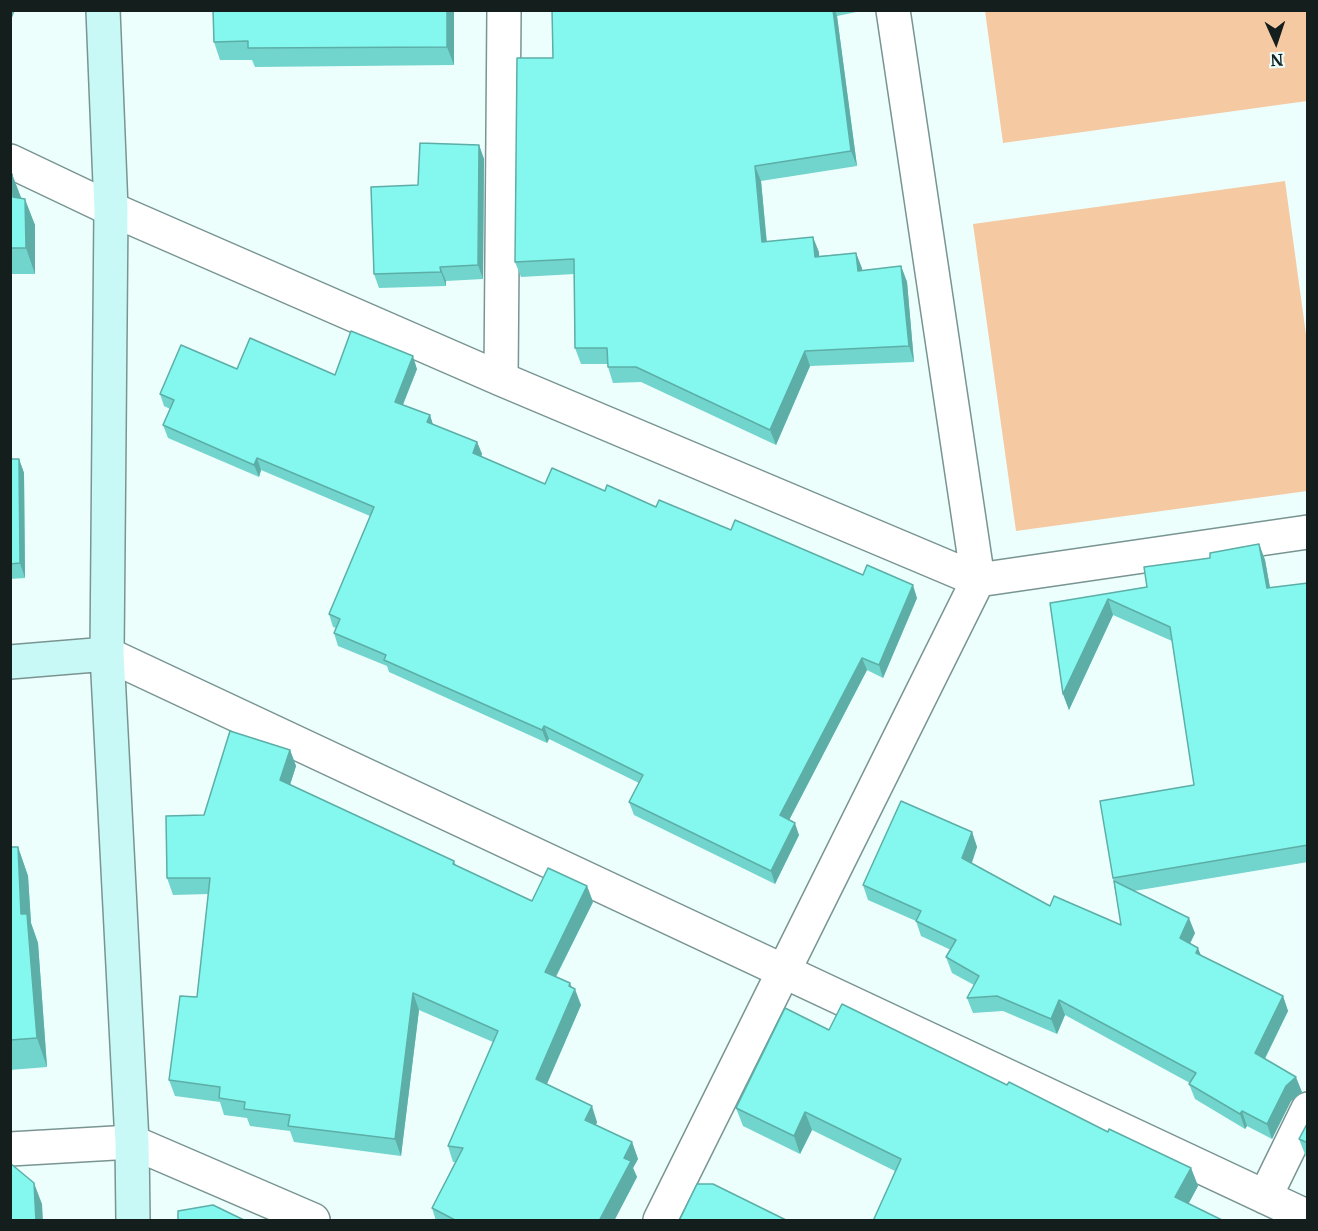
<!DOCTYPE html>
<style>
body{margin:0}
#map{position:relative;width:1318px;height:1231px;overflow:hidden;background:#ecfffd;font-family:Merriweather,serif}
canvas{display:block}
.frame{position:absolute;inset:0;border:12px solid #131e1d;pointer-events:none}
.north{position:absolute;left:1246px;top:12px;width:60px;height:60px;-webkit-text-stroke:4px #ecfffd;paint-order:stroke;rotate:177deg;font-size:16px;font-weight:700;line-height:24px;text-align:center;color:#131e1d}
.north::after{content:'';display:block;margin:auto;width:21px;height:27px;background:#131e1d;clip-path:polygon(50% 0,100% 100%,50% 72%,0 100%)}
</style>
<div id="map">
<canvas width="1318" height="1231"></canvas>
<div class="frame"></div>
<div class="north">N</div>
</div>
<script>
const c = document.querySelector('canvas').getContext('2d');
c.lineJoin = 'round';
function paint(path, color) {
  c.fillStyle = color;
  c.fill(path, 'evenodd');
}
function poly(rows) {
  const path = new Path2D();
  for (const r of rows) {
    path.moveTo(r[0], r[1]);
    for (let i = 2; i < r.length; i += 2) path.lineTo(r[i], r[i + 1]);
  }
  return path;
}
function trace(path, color, width, dash) {
  c.strokeStyle = color;
  c.lineWidth = width;
  c.lineCap = dash ? 'butt' : 'round';
  c.setLineDash(dash || []);
  c.stroke(path);
}
const green = poly([
 [985,11,1307,11,1307,101,1003,143],
 [1285,181,1307,342,1307,491,1016,531,973,224]
]);
const street = poly([
 [893,10,978,580,1308,532],
 [10,161,111,209,501,379,978,580,660,1220],
 [501,379,504,10],
 [107,654,1308,1217],
 [10,1149,132,1142,313,1220],
 [1265,1197,1308,1109]
]);
const secondary = poly([
 [103,10,111,209,107,654,132,1142,133,1220],
 [10,662,107,654]
]);
const wall = poly([
 [213,10,454,10,454,65,255,67,252,60,220,60,214,42],
 [552,10,866,10,837,16,857,166,761,181,767,242,819,252,819,256,856,253,862,271,901,266,907,282,914,362,810,366,776,445,641,382,613,383,608,367,608,364,581,364,575,348,575,274,521,277,515,262,553,58],
 [479,145,484,159,483,279,446,281,446,286,379,288,374,274,418,185],
 [10,173,12,174,21,198,35,225,35,274,10,274],
 [237,369,335,375,417,369,403,405,430,415,433,425,477,442,482,454,481,456,545,484,605,491,656,507,731,530,917,598,883,678,867,670,789,820,799,835,775,884,634,815,629,802,639,783,549,739,547,743,389,672,387,666,338,646,334,633,336,628,333,627,329,614,370,516,261,470,259,477,168,438,163,425,170,409,164,406,160,394],
 [10,459,19,459,24,473,25,578,10,579],
 [1259,544,1265,560,1270,588,1308,583,1308,862,1134,891,1195,933,1190,944,1201,956,1283,996,1288,1011,1265,1059,1302,1092,1291,1101,1272,1139,1247,1126,1245,1129,1195,1099,1189,1084,1190,1083,1065,1015,1057,1034,1003,1011,973,1013,967,998,974,985,952,973,946,957,951,950,921,936,916,921,868,900,863,885,972,832,977,847,972,863,1050,906,1121,925,1113,878,1194,785,1172,641,1113,615,1069,710,1063,694,1050,603,1147,587,1210,558],
 [290,750,296,766,290,785,454,861,456,865,532,901,587,886,593,902,556,977,571,987,581,1005,547,1084,597,1122,596,1125,632,1142,638,1159,633,1168,637,1177,614,1221,436,1221,432,1208,455,1162,453,1162,448,1146,493,1042,419,1010,401,1156,294,1142,290,1131,250,1126,247,1118,224,1115,220,1102,175,1096,169,1080,197,997,209,894,173,895,167,878,204,815],
 [10,847,18,847,28,876,31,923,38,943,47,1067,10,1070],
 [829,1030,1007,1085,1108,1132,1191,1168,1198,1186,1188,1204,881,1205,895,1171,812,1130,800,1154,743,1126,736,1108],
 [1308,1122,1308,1158,1306,1157,1299,1139]
]);
const shadedWall = poly([
 [10,10,15,10,10,23],
 [447,10,454,10,454,65,447,47],
 [833,10,835,10,837,16,857,166,851,151],
 [479,145,484,159,483,279,478,265],
 [755,166,761,181,768,258,762,242],
 [12,174,22,200,13,197],
 [25,199,35,225,35,274,26,248],
 [813,237,819,252,820,272,815,257],
 [856,253,862,268,863,287,858,271],
 [901,266,907,282,914,362,909,346],
 [440,267,446,281,446,286,441,272],
 [805,351,810,366,776,445,770,430],
 [413,356,417,369,399,414,395,402],
 [430,415,434,428,427,422],
 [477,442,482,454,478,465,473,453],
 [257,458,261,470,259,477,254,465],
 [19,459,24,473,25,578,20,563],
 [1259,544,1265,560,1273,604,1267,588],
 [913,585,917,598,883,678,879,665],
 [1108,599,1113,615,1069,710,1063,694],
 [862,658,867,670,785,828,780,815],
 [544,726,549,739,547,743,542,730],
 [290,750,296,766,286,797,280,780],
 [795,823,799,835,775,884,771,871],
 [972,832,977,847,968,873,962,858],
 [18,847,28,876,31,923,38,943,47,1067,37,1038,21,914],
 [587,886,593,902,550,988,545,972],
 [1189,918,1195,933,1185,953,1180,938],
 [1198,948,1204,963,1196,953],
 [570,983,574,993,575,989,581,1005,542,1095,536,1079],
 [413,993,419,1010,401,1156,395,1139],
 [1283,996,1288,1011,1260,1068,1255,1053],
 [1059,1000,1065,1015,1057,1034,1051,1019],
 [1296,1077,1302,1092,1291,1101,1272,1139,1267,1124,1286,1086],
 [592,1106,597,1122,591,1136,585,1120],
 [1242,1111,1247,1126,1245,1129,1240,1114],
 [805,1112,812,1130,800,1154,794,1136],
 [632,1142,638,1159,633,1168,637,1177,614,1221,599,1221,624,1158],
 [1191,1168,1198,1186,1182,1216,1175,1197],
 [34,1183,42,1204,43,1221,36,1221]
]);
const building = poly([
 [213,10,447,10,447,47,248,48,248,41,214,42,213,10],
 [552,10,833,10,851,151,755,166,762,242,813,237,815,257,856,253,858,271,901,266,909,346,805,351,770,430,636,367,608,367,607,348,575,348,574,259,515,262,517,58,553,58,552,10],
 [420,143,479,145,478,265,440,267,441,272,374,274,371,187,418,185,420,143],
 [10,173,12,174,13,197,25,199,26,248,10,248,10,173],
 [351,331,413,356,395,402,430,415,427,422,477,442,473,453,545,484,552,468,605,491,607,485,656,507,659,500,731,530,735,520,863,575,867,565,913,585,879,665,862,658,780,815,795,823,771,871,629,802,643,775,544,726,542,730,384,660,386,655,334,633,340,619,329,614,374,507,257,458,254,465,163,425,174,400,160,394,181,345,237,369,250,338,335,375,351,331],
 [10,459,19,459,20,563,10,564,10,459],
 [1259,544,1267,588,1308,583,1308,845,1113,878,1100,801,1194,785,1170,627,1108,599,1063,694,1050,603,1147,587,1144,567,1210,558,1210,553,1259,544],
 [230,731,290,750,280,780,454,861,453,864,532,901,548,868,587,886,545,972,570,983,569,986,575,989,536,1079,592,1106,585,1120,632,1142,624,1158,631,1161,599,1221,457,1221,432,1208,463,1148,448,1146,498,1031,413,993,395,1139,288,1126,290,1115,244,1109,245,1102,219,1098,220,1087,169,1080,180,996,197,997,210,878,167,878,166,816,204,815,230,731],
 [901,801,972,832,962,858,1050,906,1054,896,1121,925,1114,881,1189,918,1180,938,1198,948,1196,953,1283,996,1255,1053,1296,1077,1286,1086,1267,1124,1242,1111,1240,1114,1189,1084,1196,1073,1059,1000,1051,1019,997,996,967,998,979,976,946,957,956,940,916,921,921,911,863,885,901,801],
 [10,847,18,847,21,914,27,914,37,1038,10,1040,10,847],
 [842,1004,1007,1085,1009,1082,1108,1132,1109,1129,1191,1168,1175,1197,1224,1221,873,1221,901,1159,805,1112,794,1136,736,1108,785,1008,829,1030,842,1004],
 [1308,1122,1308,1143,1299,1139,1308,1122],
 [10,1163,34,1183,36,1221,10,1221,10,1163],
 [697,1184,713,1184,788,1221,679,1221,697,1184],
 [213,1205,246,1221,178,1221,178,1211,213,1205]
]);
paint(green, '#f5c9a2');
trace(street, '#799592', 36);
trace(secondary, '#799592', 36);
trace(street, '#fff', 33);
trace(secondary, '#c9f9f6', 33);
paint(wall, '#72d5cd');
paint(shadedWall, '#5caea7');
paint(building, '#84f8ee');
trace(building, '#5caea7', 1.5);
</script>
